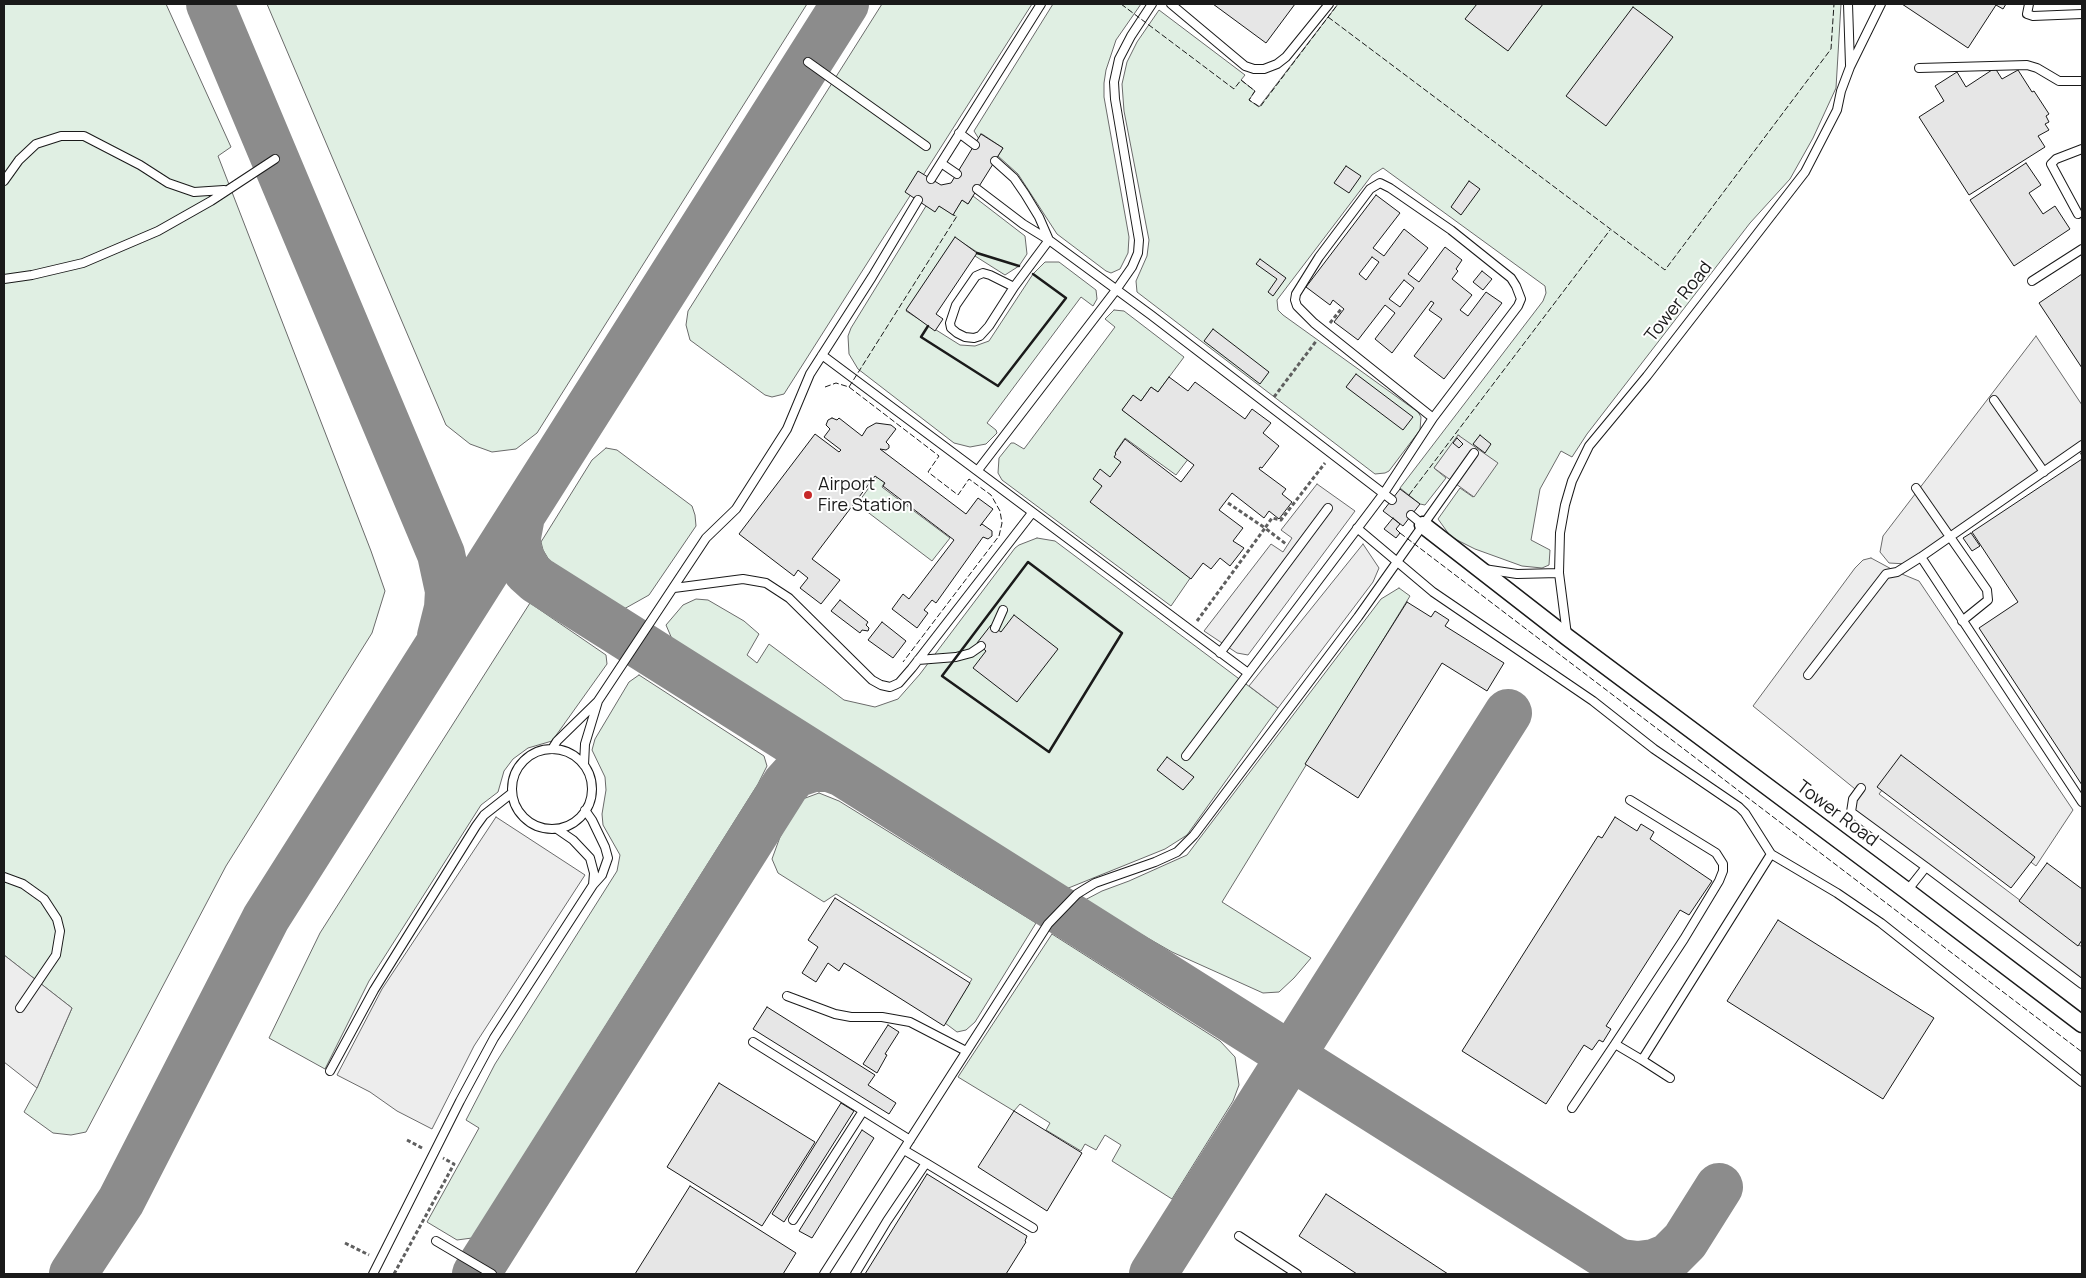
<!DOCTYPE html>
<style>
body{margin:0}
#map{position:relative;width:2086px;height:1278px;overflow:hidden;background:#fff;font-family:Manrope,sans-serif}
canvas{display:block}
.frame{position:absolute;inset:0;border:5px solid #1a1a1a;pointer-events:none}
</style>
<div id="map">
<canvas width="2086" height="1278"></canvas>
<div class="frame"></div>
</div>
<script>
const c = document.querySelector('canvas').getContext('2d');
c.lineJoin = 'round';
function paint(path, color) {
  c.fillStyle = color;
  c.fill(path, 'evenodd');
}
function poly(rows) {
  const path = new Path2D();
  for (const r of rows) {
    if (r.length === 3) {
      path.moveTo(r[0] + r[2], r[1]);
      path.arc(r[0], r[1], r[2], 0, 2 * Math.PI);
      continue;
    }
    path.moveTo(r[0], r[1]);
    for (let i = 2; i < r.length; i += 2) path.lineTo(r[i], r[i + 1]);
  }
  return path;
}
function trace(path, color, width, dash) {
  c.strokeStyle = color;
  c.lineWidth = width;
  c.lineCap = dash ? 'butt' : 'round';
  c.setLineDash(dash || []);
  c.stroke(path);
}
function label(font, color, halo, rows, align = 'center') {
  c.font = font + ' Manrope,sans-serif';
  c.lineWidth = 4;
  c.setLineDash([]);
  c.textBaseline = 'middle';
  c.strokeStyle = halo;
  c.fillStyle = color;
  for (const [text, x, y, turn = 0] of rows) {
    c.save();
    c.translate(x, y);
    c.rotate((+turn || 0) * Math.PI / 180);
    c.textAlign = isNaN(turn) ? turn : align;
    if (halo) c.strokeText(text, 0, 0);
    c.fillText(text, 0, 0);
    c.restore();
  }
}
const green = poly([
 [4,4,166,4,231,147,218,156,371,551,385,591,372,633,226,866,86,1132,71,1135,53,1133,24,1112,37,1088,72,1008,4,955,4,4],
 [267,4,807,4,537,433,516,449,492,452,470,444,446,425,267,4],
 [882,4,1032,4,784,394,772,397,765,395,690,340,686,325,688,311,882,4],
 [1053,4,1141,4,1116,40,1106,70,1104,83,1104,97,1129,237,1128,253,1120,269,1111,273,1106,271,1057,234,1018,174,998,156,1003,148,982,134,979,139,974,131,1053,4],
 [1338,4,1841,4,1836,88,1813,138,1790,179,1750,223,1587,434,1572,457,1561,451,1540,489,1531,540,1550,550,1549,565,1542,568,1522,566,1475,549,1451,537,1438,519,1460,488,1473,497,1459,435,1434,468,1446,478,1425,505,1420,504,1400,488,1543,301,1546,293,1545,286,1383,168,1372,175,1277,300,1278,310,1283,315,1418,412,1421,417,1420,430,1389,471,1385,473,1375,474,1137,292,1136,281,1147,256,1149,240,1124,111,1122,84,1127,62,1137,42,1159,10,1245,75,1241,80,1255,91,1249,100,1259,107,1338,4],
 [973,196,1025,236,1027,254,1019,266,1005,275,975,256,977,252,955,238,906,311,960,345,975,346,989,341,1033,274,1045,262,1059,262,1096,290,1097,299,1093,306,1081,297,987,423,996,430,997,433,986,444,970,447,954,443,858,369,849,354,848,336,851,328,926,206,939,206,953,214,962,200,968,204,973,196],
 [1114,310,1124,311,1184,357,1158,392,1151,387,1141,401,1133,396,1122,410,1189,458,1176,475,1125,438,1116,451,1125,457,1193,574,1171,606,1002,480,998,473,999,458,1011,443,1014,443,1024,449,1115,327,1105,319,1114,310],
 [606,448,617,450,692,506,695,515,696,526,649,595,624,609,611,604,549,560,543,550,541,542,592,460,606,448],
 [879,474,886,480,882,487,950,538,932,561,857,504,879,474],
 [1037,538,1055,541,1278,708,1187,835,1165,849,1066,889,672,639,666,625,683,605,696,599,708,600,744,621,759,634,747,655,757,663,769,644,844,700,875,707,898,699,920,674,1015,548,1019,545,1037,538],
 [1399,588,1410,596,1222,902,1311,958,1294,978,1279,992,1263,993,1172,952,1083,901,1102,891,1129,881,1187,855,1381,599,1399,588],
 [530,603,606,655,607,664,552,741,528,748,513,759,504,771,498,792,481,805,369,981,325,1069,269,1038,320,933,530,603],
 [639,675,764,756,767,766,758,784,472,1238,457,1240,427,1222,479,1128,466,1120,495,1064,617,871,620,855,603,825,602,814,606,790,605,777,592,750,595,739,629,682,639,675],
 [819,793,839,801,1036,923,975,1022,966,1030,957,1032,945,1023,972,979,836,894,824,902,778,873,772,859,780,837,800,800,819,793],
 [1052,934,1220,1041,1235,1057,1239,1085,1233,1101,1172,1199,1112,1161,1121,1145,1105,1135,1096,1150,1085,1144,1081,1151,1046,1130,1050,1123,1020,1104,1014,1111,958,1077,1052,934]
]);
const parking = poly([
 [2036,336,2082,405,2082,456,2079,451,1907,564,1889,563,1880,552,1883,536,2036,336],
 [1458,435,1498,463,1474,497,1434,468,1458,435],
 [1317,484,1355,511,1248,655,1237,653,1204,631,1271,544,1283,552,1292,538,1281,530,1317,484],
 [1363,544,1379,568,1373,582,1278,708,1249,686,1363,544],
 [1871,558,1897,572,1919,581,2073,810,2036,866,1903,764,1879,794,2082,947,2082,981,1853,809,1860,793,1753,706,1855,568,1863,560,1871,558],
 [496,817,585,875,474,1046,432,1129,397,1111,370,1092,337,1075,382,989,496,817],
 [4,955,72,1008,37,1088,4,1062,4,955]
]);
const taxiway = poly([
 [210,4,441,554,449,591,448,608,441,636],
 [521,516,517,537,518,552,527,571,537,580,1636,1274],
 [1610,1258,1621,1263,1638,1265,1654,1263,1669,1257,1685,1241,1719,1187],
 [73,1274,121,1201,266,918,845,4],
 [476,1274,786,784,795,774,813,768,829,768,840,772],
 [1153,1274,1508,713]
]);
const building = poly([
 [1213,4,1295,4,1266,43,1213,4],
 [1477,4,1543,4,1508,51,1465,19,1477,4],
 [1902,4,2006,4,2003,9,1996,5,1968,48,1902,4],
 [1633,7,1673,37,1606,126,1566,96,1633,7],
 [1995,68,2002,79,2018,70,2032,92,2034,91,2049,114,2046,116,2049,122,2045,124,2049,130,2038,136,2045,147,1969,195,1919,117,1944,101,1935,86,1957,72,1966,87,1995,68],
 [981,134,1003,148,968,204,962,200,953,215,939,206,935,212,905,192,918,171,941,185,951,183,981,134],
 [2026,163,2041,185,2029,193,2043,214,2055,206,2070,229,2014,266,1970,200,2026,163],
 [1346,166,1361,176,1349,193,1334,183,1346,166],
 [1469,181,1480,189,1461,215,1451,207,1469,181],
 [1376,195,1400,213,1373,248,1384,256,1404,229,1428,248,1408,274,1419,282,1445,247,1462,260,1456,269,1458,271,1452,279,1472,295,1460,310,1468,316,1486,292,1502,303,1444,379,1414,356,1442,319,1429,310,1434,303,1431,301,1392,353,1375,339,1395,313,1385,305,1358,340,1334,322,1344,309,1333,300,1330,305,1306,287,1376,195],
 [1372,257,1379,262,1366,280,1359,274,1372,257],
 [1404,280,1414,288,1400,307,1389,299,1404,280],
 [955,237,977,253,936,314,943,319,935,331,906,310,955,237],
 [1260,259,1286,278,1273,296,1268,292,1277,279,1256,264,1260,259],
 [1482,271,1492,279,1483,290,1473,282,1482,271],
 [2082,274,2082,368,2039,303,2082,274],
 [1213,329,1269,372,1260,384,1204,341,1213,329],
 [1356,374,1413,417,1403,430,1346,387,1356,374],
 [1169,377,1188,391,1195,382,1245,419,1252,409,1271,423,1263,433,1279,446,1262,468,1260,467,1259,469,1286,489,1282,494,1292,502,1279,519,1269,511,1264,518,1232,493,1219,510,1243,528,1233,541,1244,548,1230,566,1220,558,1211,569,1203,563,1191,579,1090,502,1102,486,1093,479,1100,469,1110,477,1121,462,1114,457,1116,454,1115,453,1125,439,1181,482,1194,465,1122,410,1133,395,1141,401,1151,387,1158,392,1169,377],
 [832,418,837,420,839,418,862,436,867,428,876,423,891,425,896,429,886,442,889,445,889,448,886,450,880,449,966,514,978,498,993,509,980,526,982,524,992,531,992,536,988,539,983,537,936,603,932,600,924,610,928,613,917,628,892,609,903,594,909,599,954,540,883,486,885,483,875,476,812,559,840,580,821,604,800,588,808,578,798,570,794,576,739,534,815,434,839,452,841,450,824,437,830,429,826,425,828,420,832,418],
 [1480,435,1491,444,1485,453,1473,444,1480,435],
 [1457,438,1463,444,1459,448,1453,443,1457,438],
 [2082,459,2082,785,1979,628,2018,602,1972,532,2082,459],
 [1400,489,1420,504,1403,526,1383,511,1400,489],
 [1393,518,1400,524,1396,529,1400,533,1396,538,1384,529,1393,518],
 [1971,533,1980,546,1972,551,1963,538,1971,533],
 [840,600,868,622,866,625,869,628,868,631,862,630,860,633,831,611,840,600],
 [1407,602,1431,617,1435,611,1449,620,1445,626,1504,663,1487,691,1442,663,1358,798,1305,764,1407,602],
 [1014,615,1058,649,1017,702,973,668,986,651,977,643,991,625,1001,632,1014,615],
 [882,622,906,641,893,658,868,640,882,622],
 [1901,755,2035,857,2011,888,1877,787,1901,755],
 [1167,757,1194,777,1183,790,1157,770,1167,757],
 [1615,817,1637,831,1641,824,1654,832,1650,839,1712,881,1689,915,1680,910,1606,1026,1611,1029,1603,1042,1599,1040,1592,1050,1584,1045,1546,1104,1462,1051,1598,836,1602,838,1615,817],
 [2047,863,2082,889,2082,940,2078,946,2019,901,2047,863],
 [835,898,970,983,944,1026,844,963,839,971,828,963,816,982,802,973,818,947,808,940,835,898],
 [1778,920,1934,1018,1883,1099,1727,1001,1778,920],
 [767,1007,875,1075,868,1085,896,1103,889,1114,753,1029,767,1007],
 [888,1025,899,1032,885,1054,887,1055,877,1073,863,1064,888,1025],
 [719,1083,815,1142,762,1226,667,1167,719,1083],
 [841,1103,854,1111,784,1222,772,1214,841,1103],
 [1014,1111,1082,1153,1047,1211,978,1167,1014,1111],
 [862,1130,874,1138,812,1238,799,1231,862,1130],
 [927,1174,1027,1236,1025,1241,1026,1242,1006,1274,865,1274,927,1174],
 [690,1186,796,1253,783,1274,635,1274,690,1186],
 [1326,1194,1448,1274,1357,1274,1299,1236,1326,1194]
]);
const path = poly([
 [1330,323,1342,308],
 [1274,397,1317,340],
 [1228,503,1265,528,1272,518,1281,520,1325,463],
 [1197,621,1265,528,1286,544],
 [407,1140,424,1149],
 [345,1243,369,1255],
 [394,1274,454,1164,443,1158]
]);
const service = poly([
 [1171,4,1245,66,1254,69,1264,69,1277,64,1286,57,1329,4],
 [1848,4,1850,65],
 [2029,4,2027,14,2033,16,2082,14],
 [808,62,926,146],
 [1919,68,2027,65,2037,68,2059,81,2082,81],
 [959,133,975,145],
 [995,161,1014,178,1025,194,1039,217,1049,240],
 [941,163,957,174],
 [931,179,1041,4],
 [4,181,19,160,36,144,61,136,84,136,140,165,168,183,194,192,224,190],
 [977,189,1023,224,1049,240,1151,315,1392,500],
 [2078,214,2051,164,2056,159,2082,149],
 [4,279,32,275,83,263,158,231,211,201,275,159],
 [2032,281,2082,249],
 [1014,287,990,275,983,273,976,276,956,305,950,323,951,328,957,333,965,337,974,338,980,336,989,326,1014,287,1049,240],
 [822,355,1248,673],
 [1994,400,2044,472],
 [978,470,1116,290,1132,267,1138,253,1139,240,1115,99,1114,82,1119,59,1131,36,1152,4],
 [1916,488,1987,590,1988,600,1962,621],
 [1411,515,1423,525],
 [1357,528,1433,592,1593,701,1654,749,1739,807,1745,813,1771,854],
 [1921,557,2082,802],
 [1484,569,1517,574,1559,573],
 [674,588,743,579,766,583,789,598,872,680,881,685,890,687,899,683,912,668,1032,513],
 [995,628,1003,610],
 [1567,635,1559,573,1560,533,1565,505,1572,481,1589,446,1647,376,1805,172,1837,110,1841,91,1850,67,1881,4],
 [1220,653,1328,508],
 [918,660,956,657,971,653,981,646],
 [1808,675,1886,574,1897,572,1921,557,2082,445],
 [552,749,557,741,598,701],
 [552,789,40],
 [1186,756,1384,493,1433,418,1518,306,1521,299,1516,286,1511,278,1451,230,1390,188,1380,183,1370,189,1319,257,1296,294,1295,300,1297,306,1314,323,1433,418],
 [584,765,585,744,598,701,706,538,736,509,787,429,810,374,872,277,918,200],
 [1861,788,1853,799,1851,812,1926,867,1907,891],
 [557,829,573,840,590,858,594,873,593,885],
 [1926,867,2082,984],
 [4,877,23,884,44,899,57,919,60,931,56,955,20,1008],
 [787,996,835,1014,851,1017,882,1017,910,1022,966,1051],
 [753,1042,910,1140],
 [1615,1044,1684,939,1719,881,1723,871,1723,864,1716,853,1630,800],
 [330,1071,374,990,476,826,484,815,512,793],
 [1670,1078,1642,1060,1771,854,1837,893,1881,923,2082,1082],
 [1572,1108,1615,1044,1642,1060],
 [904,1150,926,1163],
 [793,1220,863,1111],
 [1239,1236,1297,1274],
 [436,1241,492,1274],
 [373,1274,460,1101,494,1038,593,885,602,875,608,858,605,847,592,820,585,810],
 [824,1274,1048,924,1077,894,1085,889,1095,883,1155,862,1177,852,1194,835,1358,617,1474,453],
 [855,1274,887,1221,926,1163,1033,1228]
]);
const minor = poly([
 [1423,525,1567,637,1907,891,2082,1024]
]);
const fence = poly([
 [1121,4,1234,89,1241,80,1255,91,1249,100,1260,107,1338,4],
 [1328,17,1665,270,1831,49,1834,4],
 [825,387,836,383,849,387,939,456,928,472,958,495,969,479,991,495,1000,511,1002,523,999,536,903,662],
 [849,387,957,216,953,215],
 [1409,495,1610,230],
 [1400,533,2082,1052]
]);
const wall = poly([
 [977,253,1019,266],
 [928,326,921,337,998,386,1066,298,1033,274],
 [1028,562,1122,633,1049,752,942,676,1028,562]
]);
const markers = [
 [808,495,5,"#c62828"]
];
const streetNames = [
 ["Tower Road",1679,302,-52],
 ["Tower Road",1837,814,37]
];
const poiNames = [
 ["Airport",818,485],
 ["Fire Station",818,506]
];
paint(green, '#e0efe3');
trace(green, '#6a6a6a', 1);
paint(parking, '#ededed');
trace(parking, '#6a6a6a', 1);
trace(taxiway, '#8c8c8c', 48);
paint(building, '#e6e6e6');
trace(building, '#1a1a1a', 1);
trace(service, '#1a1a1a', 10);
trace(minor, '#1a1a1a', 19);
trace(path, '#5f5f5f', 3, [4, 2.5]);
trace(service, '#fff', 8);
trace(minor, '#fff', 16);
trace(fence, '#1a1a1a', 1, [6, 2.5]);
trace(wall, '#1a1a1a', 2.5);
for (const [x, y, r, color] of markers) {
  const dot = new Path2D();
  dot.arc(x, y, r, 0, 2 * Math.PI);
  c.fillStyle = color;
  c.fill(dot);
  trace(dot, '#fff', 2);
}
label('18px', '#1a1a1a', '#fff', streetNames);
label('18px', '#1a1a1a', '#fff', poiNames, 'left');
</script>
